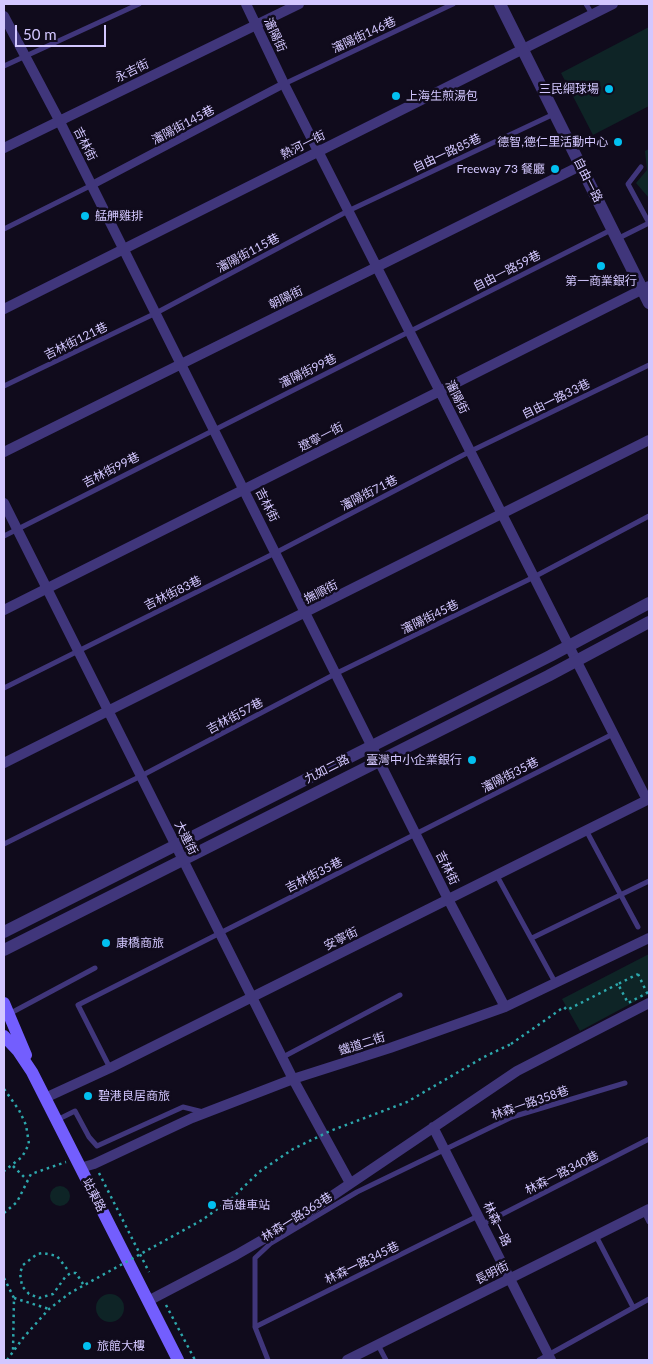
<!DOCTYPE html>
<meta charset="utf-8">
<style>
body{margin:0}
#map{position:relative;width:653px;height:1364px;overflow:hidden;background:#100b1c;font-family:Lato,sans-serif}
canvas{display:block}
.frame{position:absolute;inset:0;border:5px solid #d3c7ff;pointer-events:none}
.scale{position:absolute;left:15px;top:25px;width:91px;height:22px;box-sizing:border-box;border:2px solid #d3c7ff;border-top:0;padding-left:6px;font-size:15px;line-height:18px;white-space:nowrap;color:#d3c7ff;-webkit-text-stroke:4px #100b1c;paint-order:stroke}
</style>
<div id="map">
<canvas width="653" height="1364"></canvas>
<div class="frame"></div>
<div class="scale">50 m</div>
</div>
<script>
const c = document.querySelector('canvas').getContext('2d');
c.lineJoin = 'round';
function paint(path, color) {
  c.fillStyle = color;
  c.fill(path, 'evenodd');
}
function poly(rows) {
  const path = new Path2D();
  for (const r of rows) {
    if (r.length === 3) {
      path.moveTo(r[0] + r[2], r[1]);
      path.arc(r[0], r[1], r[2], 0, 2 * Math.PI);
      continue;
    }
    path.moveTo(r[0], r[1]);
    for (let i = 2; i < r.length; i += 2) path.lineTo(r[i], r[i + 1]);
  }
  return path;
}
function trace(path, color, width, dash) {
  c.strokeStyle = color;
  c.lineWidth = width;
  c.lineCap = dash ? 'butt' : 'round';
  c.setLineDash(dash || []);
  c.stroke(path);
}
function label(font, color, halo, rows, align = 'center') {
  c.font = font + ' Lato,"Noto Sans TC",sans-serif';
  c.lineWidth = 5;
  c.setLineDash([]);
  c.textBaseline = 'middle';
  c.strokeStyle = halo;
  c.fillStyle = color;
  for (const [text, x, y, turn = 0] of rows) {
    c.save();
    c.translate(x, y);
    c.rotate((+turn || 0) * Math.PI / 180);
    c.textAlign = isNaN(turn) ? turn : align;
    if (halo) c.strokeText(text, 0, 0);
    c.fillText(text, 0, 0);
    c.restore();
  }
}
const green = poly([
 [649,27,649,106,593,135,561,73],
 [649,149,649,198,636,183,647,170,645,151],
 [649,954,649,994,580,1031,562,999],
 [60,1196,10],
 [110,1308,14]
]);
const path = poly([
 [638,974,647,993,628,1003,618,984,638,974],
 [511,1044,564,1007,567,1010,618,984],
 [4,1089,19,1110,26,1125,29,1144,22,1157,4,1171],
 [13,1166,27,1180],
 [99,1173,149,1272],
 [4,1213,17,1202,31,1174,66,1162],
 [14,1298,49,1309],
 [166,1305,195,1360]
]);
const service = poly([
 [586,4,592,14],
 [4,66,139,4],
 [284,84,453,4],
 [641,167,628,184,649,223],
 [4,229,92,185],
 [619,238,649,223],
 [4,386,156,313,348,211,554,114],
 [4,536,613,229],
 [4,688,277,552,471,451,649,365],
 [587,832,638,927],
 [4,844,141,776,337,673,532,578,649,516],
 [497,876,556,984],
 [532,938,649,881],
 [9,1014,95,968],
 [283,1057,400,995],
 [110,1068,78,1005,613,734],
 [57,1120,75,1111,89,1137,97,1146,183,1107,203,1112],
 [644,1212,649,1222],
 [483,1224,649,1139],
 [596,1236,633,1307],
 [255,1327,478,1216],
 [378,1345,386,1360],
 [268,1360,255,1327,255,1258,271,1243,357,1192,512,1117,625,1083],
 [539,1360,649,1299]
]);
const pedestrian = poly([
 [92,185,284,84]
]);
const minor = poly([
 [246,4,284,84,647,800],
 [4,16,59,120,448,899,505,1007],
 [4,148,299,4],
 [4,309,613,4],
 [4,452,580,166],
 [4,503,293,1079,350,1183],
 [4,610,649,286],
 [4,763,649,440],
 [45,1098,110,1068,647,800],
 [433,1127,551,1360],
 [80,1168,94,1164,192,1118,293,1079,390,1048,505,1007,649,938],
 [148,1301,236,1255,295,1221,517,1071,649,1003],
 [347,1360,649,1209]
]);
const tertiary = poly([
 [500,4,649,303],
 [4,932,550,656,649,603],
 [4,950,548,676,649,622]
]);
const secondary = poly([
 [4,1003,26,1055],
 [4,1036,18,1051,32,1072,178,1360]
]);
const pathBridge = poly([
 [67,1269,57,1256,43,1253,37,1254,23,1265,20,1273,22,1286,29,1294,39,1298,53,1294,66,1276,71,1273,76,1273,83,1284],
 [4,1278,14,1298,13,1351],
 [7,1360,23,1338,49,1309,70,1293,202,1220,230,1200,259,1172,293,1149,330,1131,407,1102,484,1057,511,1044]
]);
const markers = [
 [609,89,5,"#02c0f0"],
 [396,96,5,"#02c0f0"],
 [618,142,5,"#02c0f0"],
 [555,169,5,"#02c0f0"],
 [85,216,5,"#02c0f0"],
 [601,266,5,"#02c0f0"],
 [472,760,5,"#02c0f0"],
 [106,943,5,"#02c0f0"],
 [88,1096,5,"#02c0f0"],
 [212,1205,5,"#02c0f0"],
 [87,1346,5,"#02c0f0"]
];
const streetNames = [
 ["瀋陽街",275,35,65],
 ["瀋陽街146巷",364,35,-25],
 ["永吉街",132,71,-26],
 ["瀋陽街145巷",183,125,-28],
 ["吉林街",85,144,63],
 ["熱河一街",303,145,-27],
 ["自由一路85巷",447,153,-25],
 ["自由一路",588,180,63],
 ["瀋陽街115巷",248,253,-28],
 ["自由一路59巷",507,271,-27],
 ["朝陽街",286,298,-26],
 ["吉林街121巷",76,341,-26],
 ["瀋陽街99巷",308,371,-26],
 ["瀋陽街",457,397,63],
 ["自由一路33巷",556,399,-26],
 ["遼寧一街",321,437,-27],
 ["吉林街99巷",111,470,-27],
 ["瀋陽街71巷",369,493,-27],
 ["吉林街",267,505,63],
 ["撫順街",321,592,-27],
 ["吉林街83巷",173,593,-26],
 ["瀋陽街45巷",430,617,-26],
 ["吉林街57巷",235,716,-28],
 ["九如二路",327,769,-27],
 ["瀋陽街35巷",510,775,-27],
 ["大連街",186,838,63],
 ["吉林街",447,868,64],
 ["吉林街35巷",314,875,-27],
 ["安寧街",341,939,-26],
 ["鐵道二街",362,1044,-18],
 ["林森一路358巷",530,1103,-19],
 ["林森一路340巷",562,1173,-27],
 ["站東路",94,1195,63],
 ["林森一路363巷",297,1217,-32],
 ["林森一路",497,1224,64],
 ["林森一路345巷",362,1263,-26],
 ["長明街",492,1273,-27]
];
const poiNames = [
 ["三民網球場",599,89,"right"],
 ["上海生煎湯包",406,96],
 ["德智,德仁里活動中心",608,142,"right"],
 ["Freeway 73 餐廳",545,169,"right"],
 ["艋舺雞排",95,216],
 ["第一商業銀行",601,281,"center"],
 ["臺灣中小企業銀行",462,760,"right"],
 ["康橋商旅",116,943],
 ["碧港良居商旅",98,1096],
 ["高雄車站",222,1205],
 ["旅館大樓",97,1346]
];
paint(green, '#0e2426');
trace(path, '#2da7ac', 2.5, [2.5, 4]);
trace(service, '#40367b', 5);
trace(pedestrian, '#40367b', 8);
trace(minor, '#40367b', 10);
trace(tertiary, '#40367b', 12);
trace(secondary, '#735efe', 12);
trace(pathBridge, '#2da7ac', 2.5, [2.5, 4]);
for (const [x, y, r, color] of markers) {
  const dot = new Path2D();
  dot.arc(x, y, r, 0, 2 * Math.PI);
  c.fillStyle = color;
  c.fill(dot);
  trace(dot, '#100b1c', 2);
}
label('12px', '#d3c7ff', '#100b1c', streetNames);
label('12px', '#d3c7ff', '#100b1c', poiNames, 'left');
</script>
